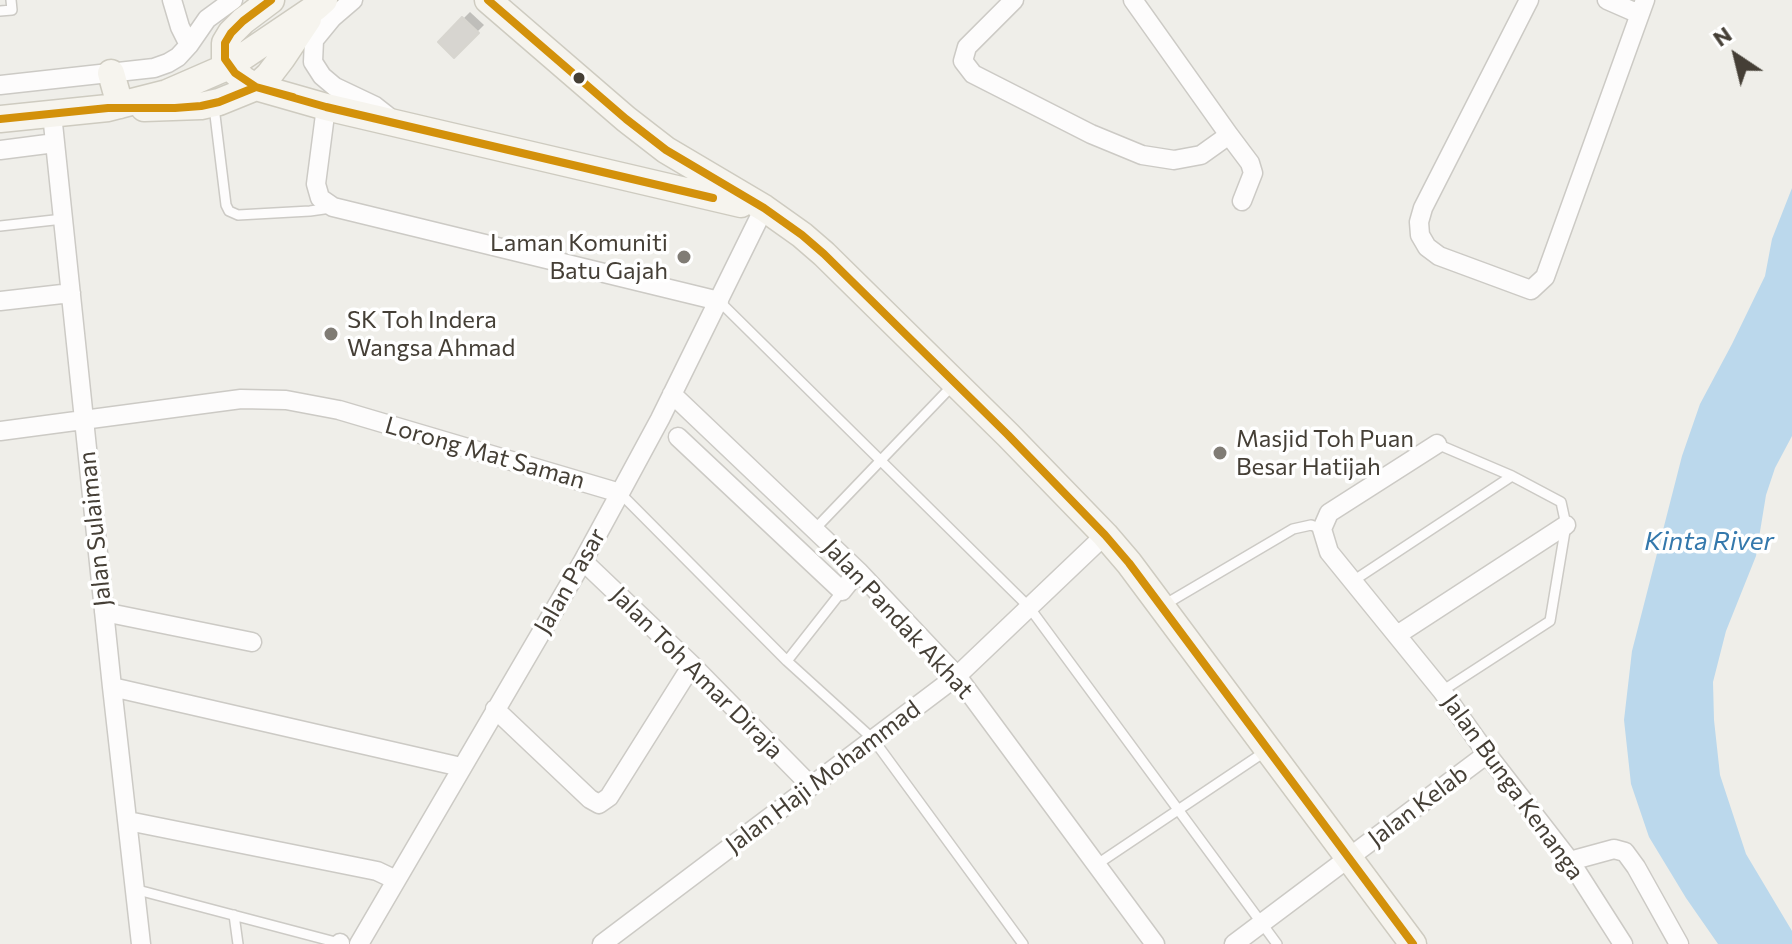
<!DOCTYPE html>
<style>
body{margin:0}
#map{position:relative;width:1792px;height:944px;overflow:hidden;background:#efeee9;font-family:Commissioner,sans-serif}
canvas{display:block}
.north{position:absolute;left:1696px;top:16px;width:80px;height:80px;-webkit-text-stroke:6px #fff;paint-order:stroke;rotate:325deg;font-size:22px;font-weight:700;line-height:32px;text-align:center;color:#453f36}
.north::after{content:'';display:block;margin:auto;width:28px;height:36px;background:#453f36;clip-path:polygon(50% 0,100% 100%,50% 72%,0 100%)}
</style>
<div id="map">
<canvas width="1792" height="944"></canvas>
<div class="north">N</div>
</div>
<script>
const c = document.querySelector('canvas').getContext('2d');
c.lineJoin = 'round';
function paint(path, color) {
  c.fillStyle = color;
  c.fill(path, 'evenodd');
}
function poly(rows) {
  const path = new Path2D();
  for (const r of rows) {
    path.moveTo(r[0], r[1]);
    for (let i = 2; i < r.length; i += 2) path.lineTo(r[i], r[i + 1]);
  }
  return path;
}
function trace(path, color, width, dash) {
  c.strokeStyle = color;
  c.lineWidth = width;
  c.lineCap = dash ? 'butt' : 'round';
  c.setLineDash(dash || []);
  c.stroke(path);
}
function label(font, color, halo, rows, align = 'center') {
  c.font = font + ' Commissioner,sans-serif';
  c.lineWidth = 7;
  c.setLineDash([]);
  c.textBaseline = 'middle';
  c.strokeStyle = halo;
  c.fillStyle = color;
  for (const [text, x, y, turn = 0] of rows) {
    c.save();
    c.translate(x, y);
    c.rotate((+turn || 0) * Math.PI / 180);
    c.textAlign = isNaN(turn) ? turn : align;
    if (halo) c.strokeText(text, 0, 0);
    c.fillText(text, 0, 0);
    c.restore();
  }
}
const water = poly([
 [1792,188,1792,436,1775,468,1766,495,1756,556,1726,631,1713,682,1714,720,1720,775,1746,854,1792,931,1792,944,1718,944,1686,898,1649,837,1631,784,1624,720,1632,651,1682,456,1700,404,1732,344,1765,276,1772,239]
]);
const shadow = poly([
 [470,12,484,25,454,55,440,42]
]);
const building = poly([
 [462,17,479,33,454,58,438,42,462,17]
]);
const lane = poly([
 [0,11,12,10,11,0],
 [214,107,226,205,229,211,238,215,310,211,331,208],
 [0,226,63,219],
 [719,301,1029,607,1277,944],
 [1437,444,1512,476,1561,502,1566,525,1550,621,1442,691],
 [620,493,787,661,873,739,1023,944],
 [814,530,953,385],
 [1353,581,1512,476],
 [1164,605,1293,529,1311,525,1322,529],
 [787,661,842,591],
 [1096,865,1266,751],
 [134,889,343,944],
 [234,915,238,944]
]);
const street = poly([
 [172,0,180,27,189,45],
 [353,0,332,18,314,40,313,62,322,76,335,87,375,106,389,117],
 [1014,0,967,47,963,61,973,74,1091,134,1142,155,1174,160,1201,155,1229,135,1133,0],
 [1529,0,1423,208,1419,222,1420,235,1427,247,1439,256,1531,290,1545,277,1645,0],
 [1607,0,1639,14],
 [0,85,154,68,168,63,178,57,189,45,207,19,233,0],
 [326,107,316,184,320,198,333,207,719,301],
 [52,114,112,687,141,944],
 [1229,135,1250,163,1253,173,1242,201],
 [0,150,55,143],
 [0,301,71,293],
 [672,394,858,571,957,676,1155,944],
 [0,431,241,399,286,400,339,410,620,493],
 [678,437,842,591,858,571],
 [1437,444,1329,513,1322,529,1329,552,1442,691,1487,754,1570,861,1623,944],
 [583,561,692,665,811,786],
 [104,612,252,642],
 [1397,635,1566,525],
 [112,687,461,767],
 [495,709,590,799,599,804,609,797,692,665],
 [128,821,377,871,396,880],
 [1570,861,1614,849,1625,852,1636,867,1679,944],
 [340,944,340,943],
 [359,944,583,561,620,493,660,419,764,208],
 [602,944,957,676,1105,535],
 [1234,944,1487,754]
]);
const secondary = poly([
 [271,0,243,21,231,33,225,43,225,59,229,66,244,80,256,87,326,107,741,204],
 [488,0,626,119,666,150,764,208,802,235,824,254,1008,435,1105,535,1129,563,1413,944],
 [111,73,120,105],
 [144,108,201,106,219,102,256,87,269,75,282,58,308,19],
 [0,119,108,108,167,93,229,66,315,8,324,0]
]);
const bus1 = poly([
 [271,0,243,21,231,33,225,43,225,59,235,73,256,87,293,97],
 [488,0,626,119,666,150,764,208,802,235,824,254,1008,435,1105,535,1129,563,1413,944],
 [0,119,108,108,175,108,201,106,219,102,256,87,326,107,713,198]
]);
const markers = [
 [579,78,7,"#453f36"],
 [684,257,8,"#807c75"],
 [331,334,8,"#807c75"],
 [1220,453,8,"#807c75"]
];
const poiNames = [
 ["Laman Komuniti",668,243,"right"],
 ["Batu Gajah",668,271,"right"],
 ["SK Toh Indera",347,320],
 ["Wangsa Ahmad",347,348],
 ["Masjid Toh Puan",1236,439],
 ["Besar Hatijah",1236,467]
];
const streetNames = [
 ["Lorong Mat Saman",485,453,16],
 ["Jalan Sulaiman",95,529,-96],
 ["Jalan Pasar",570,581,-60],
 ["Jalan Pandak Akhat",898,619,47],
 ["Jalan Toh Amar Diraja",697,673,45],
 ["Jalan Haji Mohammad",823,777,-37],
 ["Jalan Bunga Kenanga",1513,787,54],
 ["Jalan Kelab",1418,806,-37]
];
const waterNames = [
 ["Kinta River",1709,541]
];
paint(water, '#bbd8ec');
paint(shadow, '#0003');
paint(building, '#d7d5d0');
trace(building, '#d7d5cf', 2);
trace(lane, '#cccac5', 12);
trace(street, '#cccac5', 21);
trace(secondary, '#cecbc0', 29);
trace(lane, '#fdfcfc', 9);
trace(street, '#fdfcfc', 18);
trace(secondary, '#f6f4ee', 26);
trace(bus1, '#d3910b', 8);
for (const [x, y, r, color] of markers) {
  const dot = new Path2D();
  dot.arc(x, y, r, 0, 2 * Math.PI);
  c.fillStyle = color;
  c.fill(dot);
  trace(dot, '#fff', 3);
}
label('24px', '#453f36', '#fff', poiNames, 'left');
label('24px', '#453f36', '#fff', streetNames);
label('italic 26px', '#3478ac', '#fff', waterNames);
</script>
